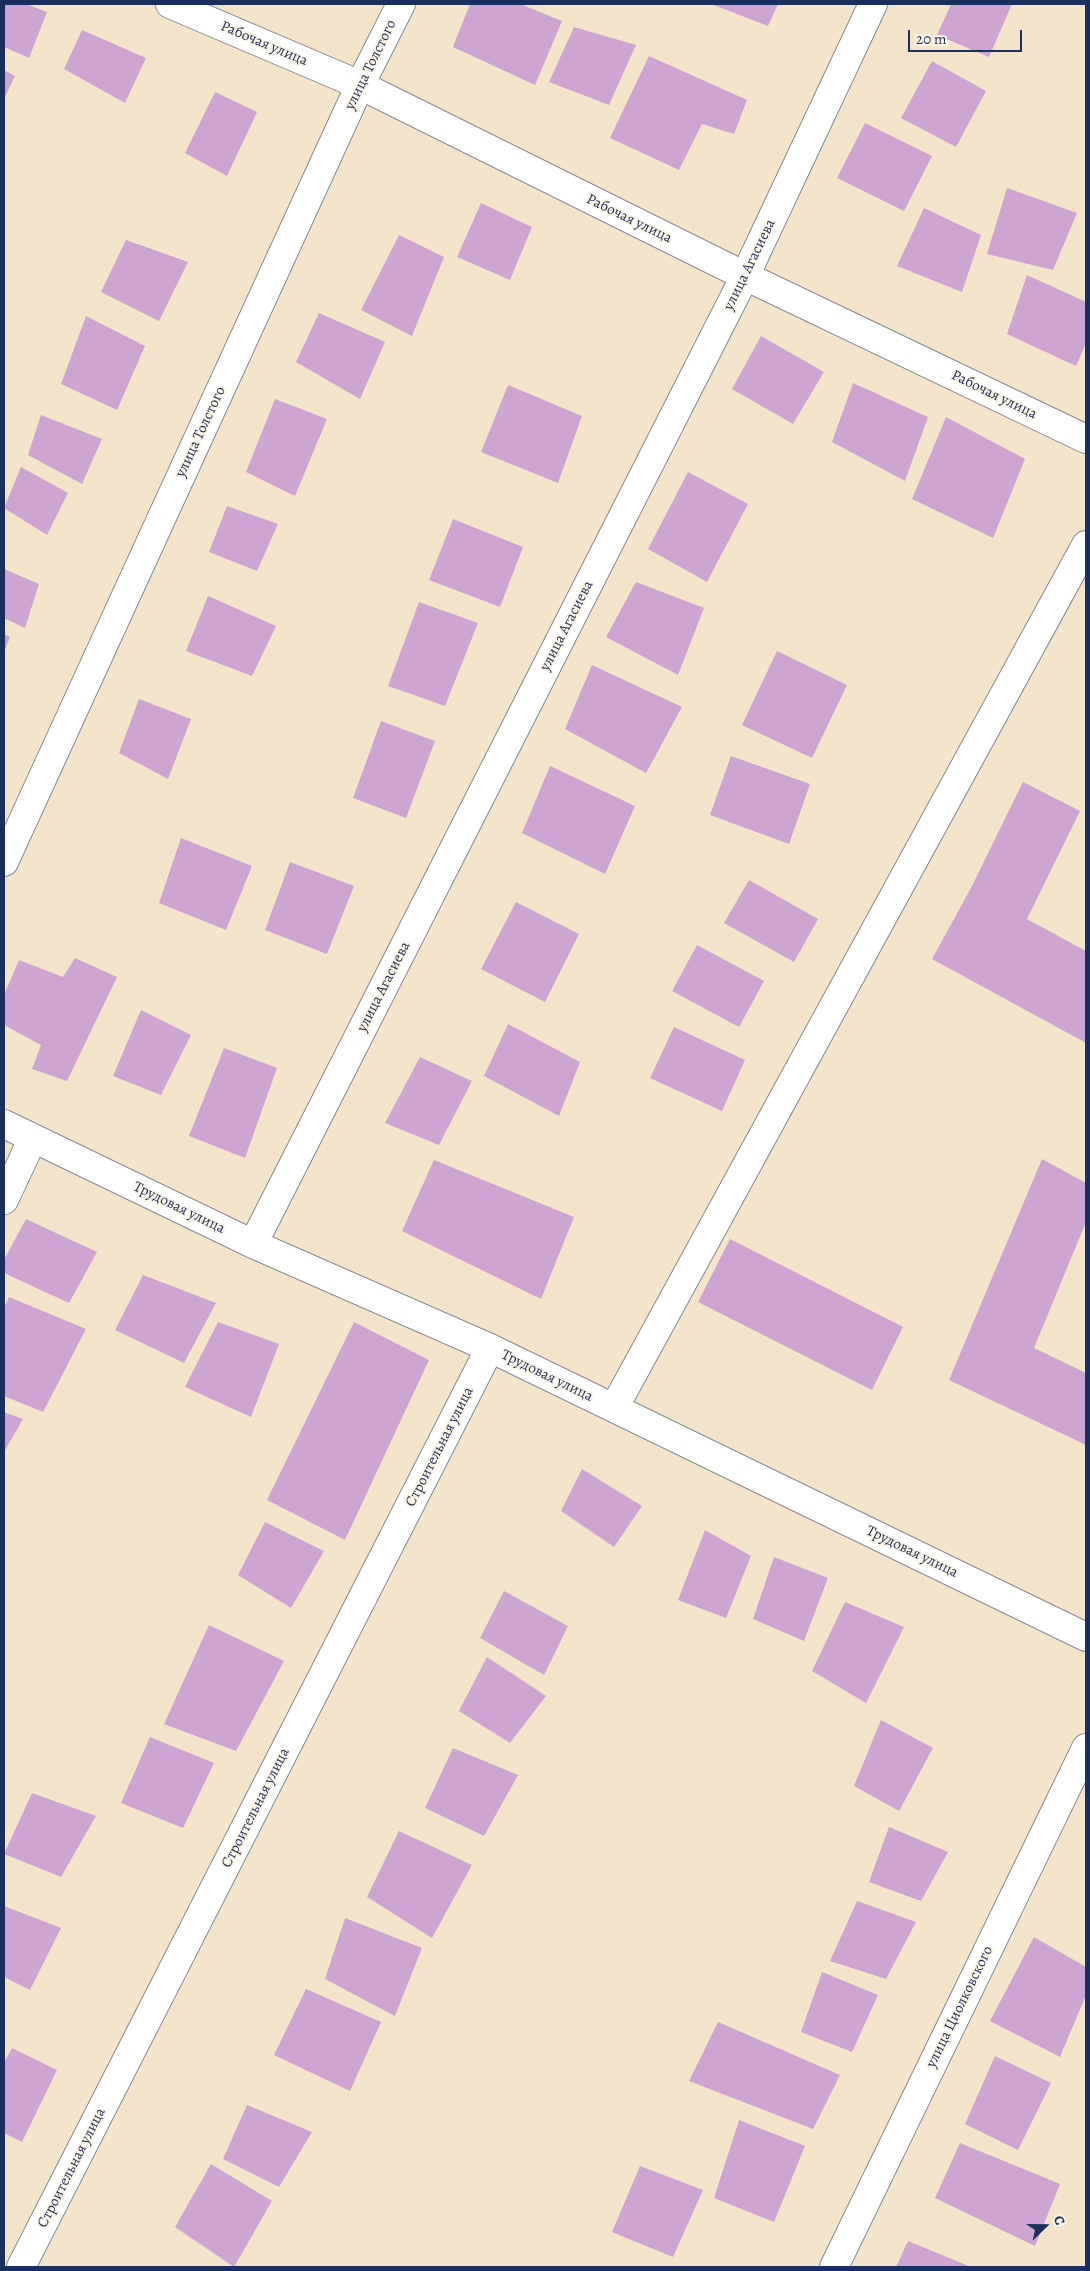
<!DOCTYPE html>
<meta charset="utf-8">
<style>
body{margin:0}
#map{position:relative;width:1090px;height:2271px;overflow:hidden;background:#f4e5ca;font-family:Alegreya,serif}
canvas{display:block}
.frame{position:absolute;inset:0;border:5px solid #1b2f5e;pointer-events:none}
.north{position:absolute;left:1020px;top:2201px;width:50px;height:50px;-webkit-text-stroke:4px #fcf5e5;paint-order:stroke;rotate:68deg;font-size:14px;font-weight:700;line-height:20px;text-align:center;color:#1b2f5e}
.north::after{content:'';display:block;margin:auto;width:18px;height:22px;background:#1b2f5e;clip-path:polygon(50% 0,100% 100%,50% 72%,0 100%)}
.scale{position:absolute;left:908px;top:30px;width:114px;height:22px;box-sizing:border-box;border:2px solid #1b2f5e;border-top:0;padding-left:6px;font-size:15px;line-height:18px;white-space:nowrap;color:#1b2f5e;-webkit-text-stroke:4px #fcf5e5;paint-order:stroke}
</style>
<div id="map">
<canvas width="1090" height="2271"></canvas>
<div class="frame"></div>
<div class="north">С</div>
<div class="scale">20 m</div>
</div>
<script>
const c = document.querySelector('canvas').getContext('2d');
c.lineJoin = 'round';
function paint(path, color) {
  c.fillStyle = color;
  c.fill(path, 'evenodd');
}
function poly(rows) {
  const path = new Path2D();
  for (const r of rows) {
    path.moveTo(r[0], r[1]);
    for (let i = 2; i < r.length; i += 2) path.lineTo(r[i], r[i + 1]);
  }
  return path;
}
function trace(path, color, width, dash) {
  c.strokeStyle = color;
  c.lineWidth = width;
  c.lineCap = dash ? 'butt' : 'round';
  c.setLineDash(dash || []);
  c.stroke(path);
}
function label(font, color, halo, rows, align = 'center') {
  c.font = font + ' Alegreya,serif';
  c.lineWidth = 4;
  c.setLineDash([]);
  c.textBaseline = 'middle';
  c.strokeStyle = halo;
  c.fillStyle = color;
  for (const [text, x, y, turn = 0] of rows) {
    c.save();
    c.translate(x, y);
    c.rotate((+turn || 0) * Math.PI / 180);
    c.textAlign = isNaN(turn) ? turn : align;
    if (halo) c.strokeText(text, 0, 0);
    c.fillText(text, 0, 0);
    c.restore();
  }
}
const building = poly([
 [4,4,26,4,47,12,29,58,4,47],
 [470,4,520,4,562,21,535,85,453,47],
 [711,4,778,4,768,26],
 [951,4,1012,4,989,57,937,35],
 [574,27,636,45,609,105,549,82],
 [82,30,146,58,125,103,64,69],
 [649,56,747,100,734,134,702,124,679,170,610,138],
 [932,61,986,91,956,147,901,118],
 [4,70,15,76,4,99],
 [215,92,257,112,227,176,185,153],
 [865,123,932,156,904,211,837,178],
 [1007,188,1077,213,1053,270,987,254],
 [481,203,532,227,510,280,457,257],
 [924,208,981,235,962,292,897,266],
 [399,235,444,257,412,336,361,310],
 [126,240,188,262,159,321,101,292],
 [1027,275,1086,302,1086,343,1076,366,1007,334],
 [319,313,385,342,360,399,296,362],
 [86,316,145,346,117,410,61,384],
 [761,336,824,372,793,424,732,389],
 [853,383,928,417,905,481,832,442],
 [508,385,582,416,558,483,481,452],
 [275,399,327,419,295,496,246,472],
 [41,415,102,439,82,484,28,455],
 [946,417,1025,459,993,538,912,499],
 [21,467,68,493,47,535,4,508],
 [688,472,748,504,707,582,648,549],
 [227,506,278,524,257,571,209,552],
 [453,519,523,547,500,607,429,580],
 [4,569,39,584,25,628,4,618],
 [636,582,704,608,678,675,606,637],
 [208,596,276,626,252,676,186,651],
 [419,602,478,623,445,706,388,686],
 [4,634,10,637,4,652],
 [777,651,847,685,812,758,742,725],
 [592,665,682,707,646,773,565,729],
 [139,699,191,719,168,779,119,753],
 [381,721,435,741,406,818,353,798],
 [731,756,810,784,789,844,710,815],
 [550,766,635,806,605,874,522,833],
 [1023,782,1080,811,1027,919,1086,951,1086,1043,932,959,971,888],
 [181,838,252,866,226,930,159,903],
 [290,862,354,886,327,954,265,930],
 [749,880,818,919,794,962,724,923],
 [516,902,579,934,545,1002,481,969],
 [697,945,764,981,739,1027,672,991],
 [75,958,117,977,67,1081,32,1069,41,1045,4,1025,4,995,19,960,63,977],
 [141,1010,191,1035,161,1095,113,1076],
 [508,1024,580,1062,559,1116,484,1076],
 [674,1027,745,1060,722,1111,650,1078],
 [224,1048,277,1068,245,1158,189,1136],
 [420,1057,472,1081,439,1145,385,1123],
 [1042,1159,1086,1183,1086,1222,1034,1348,1086,1373,1086,1445,949,1380],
 [434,1160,574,1217,541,1299,402,1231],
 [26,1219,97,1252,69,1303,4,1273,4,1260],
 [730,1239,903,1327,872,1390,698,1302],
 [143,1275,216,1303,184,1363,115,1330],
 [9,1297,86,1329,43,1412,4,1396,4,1308],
 [218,1322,279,1344,251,1417,185,1387],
 [354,1322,429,1360,345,1540,267,1500],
 [4,1412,23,1419,4,1452],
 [582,1469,642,1506,614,1547,561,1511],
 [265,1522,324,1551,291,1608,238,1575],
 [705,1530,751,1556,726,1618,678,1600],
 [774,1557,828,1578,804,1641,753,1619],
 [504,1591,568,1626,544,1675,480,1638],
 [845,1602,904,1627,866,1703,812,1671],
 [209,1625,284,1661,236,1751,164,1724],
 [487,1657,546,1696,510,1743,459,1711],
 [881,1720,933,1748,899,1811,854,1786],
 [150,1737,214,1763,183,1828,121,1803],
 [453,1748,518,1775,484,1836,425,1808],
 [32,1793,96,1816,61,1877,4,1854],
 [889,1827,948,1852,921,1901,869,1882],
 [399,1831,472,1865,432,1938,367,1897],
 [857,1901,916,1922,886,1979,830,1961],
 [4,1906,61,1928,30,1990,4,1977],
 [345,1918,422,1948,395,2016,325,1979],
 [1034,1937,1086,1967,1086,1995,1060,2057,990,2021],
 [822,1972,878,1995,852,2052,801,2032],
 [306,1989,381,2022,350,2091,274,2055],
 [718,2022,840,2075,813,2129,689,2081],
 [12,2048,57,2070,22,2142,4,2133,4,2063],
 [995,2056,1051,2083,1018,2150,965,2124],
 [247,2105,312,2132,279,2187,223,2159],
 [739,2120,805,2146,774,2222,714,2198],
 [960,2143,1060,2184,1035,2246,935,2198],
 [211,2164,272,2201,234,2267,175,2227],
 [640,2166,703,2190,673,2257,612,2232],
 [908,2241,971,2267,896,2267]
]);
const minor = poly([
 [170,4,360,85,745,276,1086,439],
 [4,862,360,85,401,4],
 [4,1124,253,1244,490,1348,1086,1637],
 [4,1200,33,1138],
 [253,1244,745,276,873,4],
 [614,1408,1086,545],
 [21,2267,490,1348],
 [834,2267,1086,1748]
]);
const streetNames = [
 ["Рабочая улица",264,44,23],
 ["улица Толстого",371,65,-64],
 ["Рабочая улица",629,219,26],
 ["улица Агасиева",750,265,-64],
 ["Рабочая улица",994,395,26],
 ["улица Толстого",201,432,-65],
 ["улица Агасиева",567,626,-63],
 ["улица Агасиева",384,987,-63],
 ["Трудовая улица",179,1208,26],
 ["Трудовая улица",547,1376,26],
 ["Строительная улица",440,1447,-63],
 ["Трудовая улица",912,1552,26],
 ["Строительная улица",256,1808,-63],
 ["улица Циолковского",960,2007,-64],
 ["Строительная улица",72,2168,-63]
];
paint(building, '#cda4d2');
trace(minor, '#888a94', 30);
trace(minor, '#fff', 28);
label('15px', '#1b2f5e', '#fcf5e5', streetNames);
</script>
